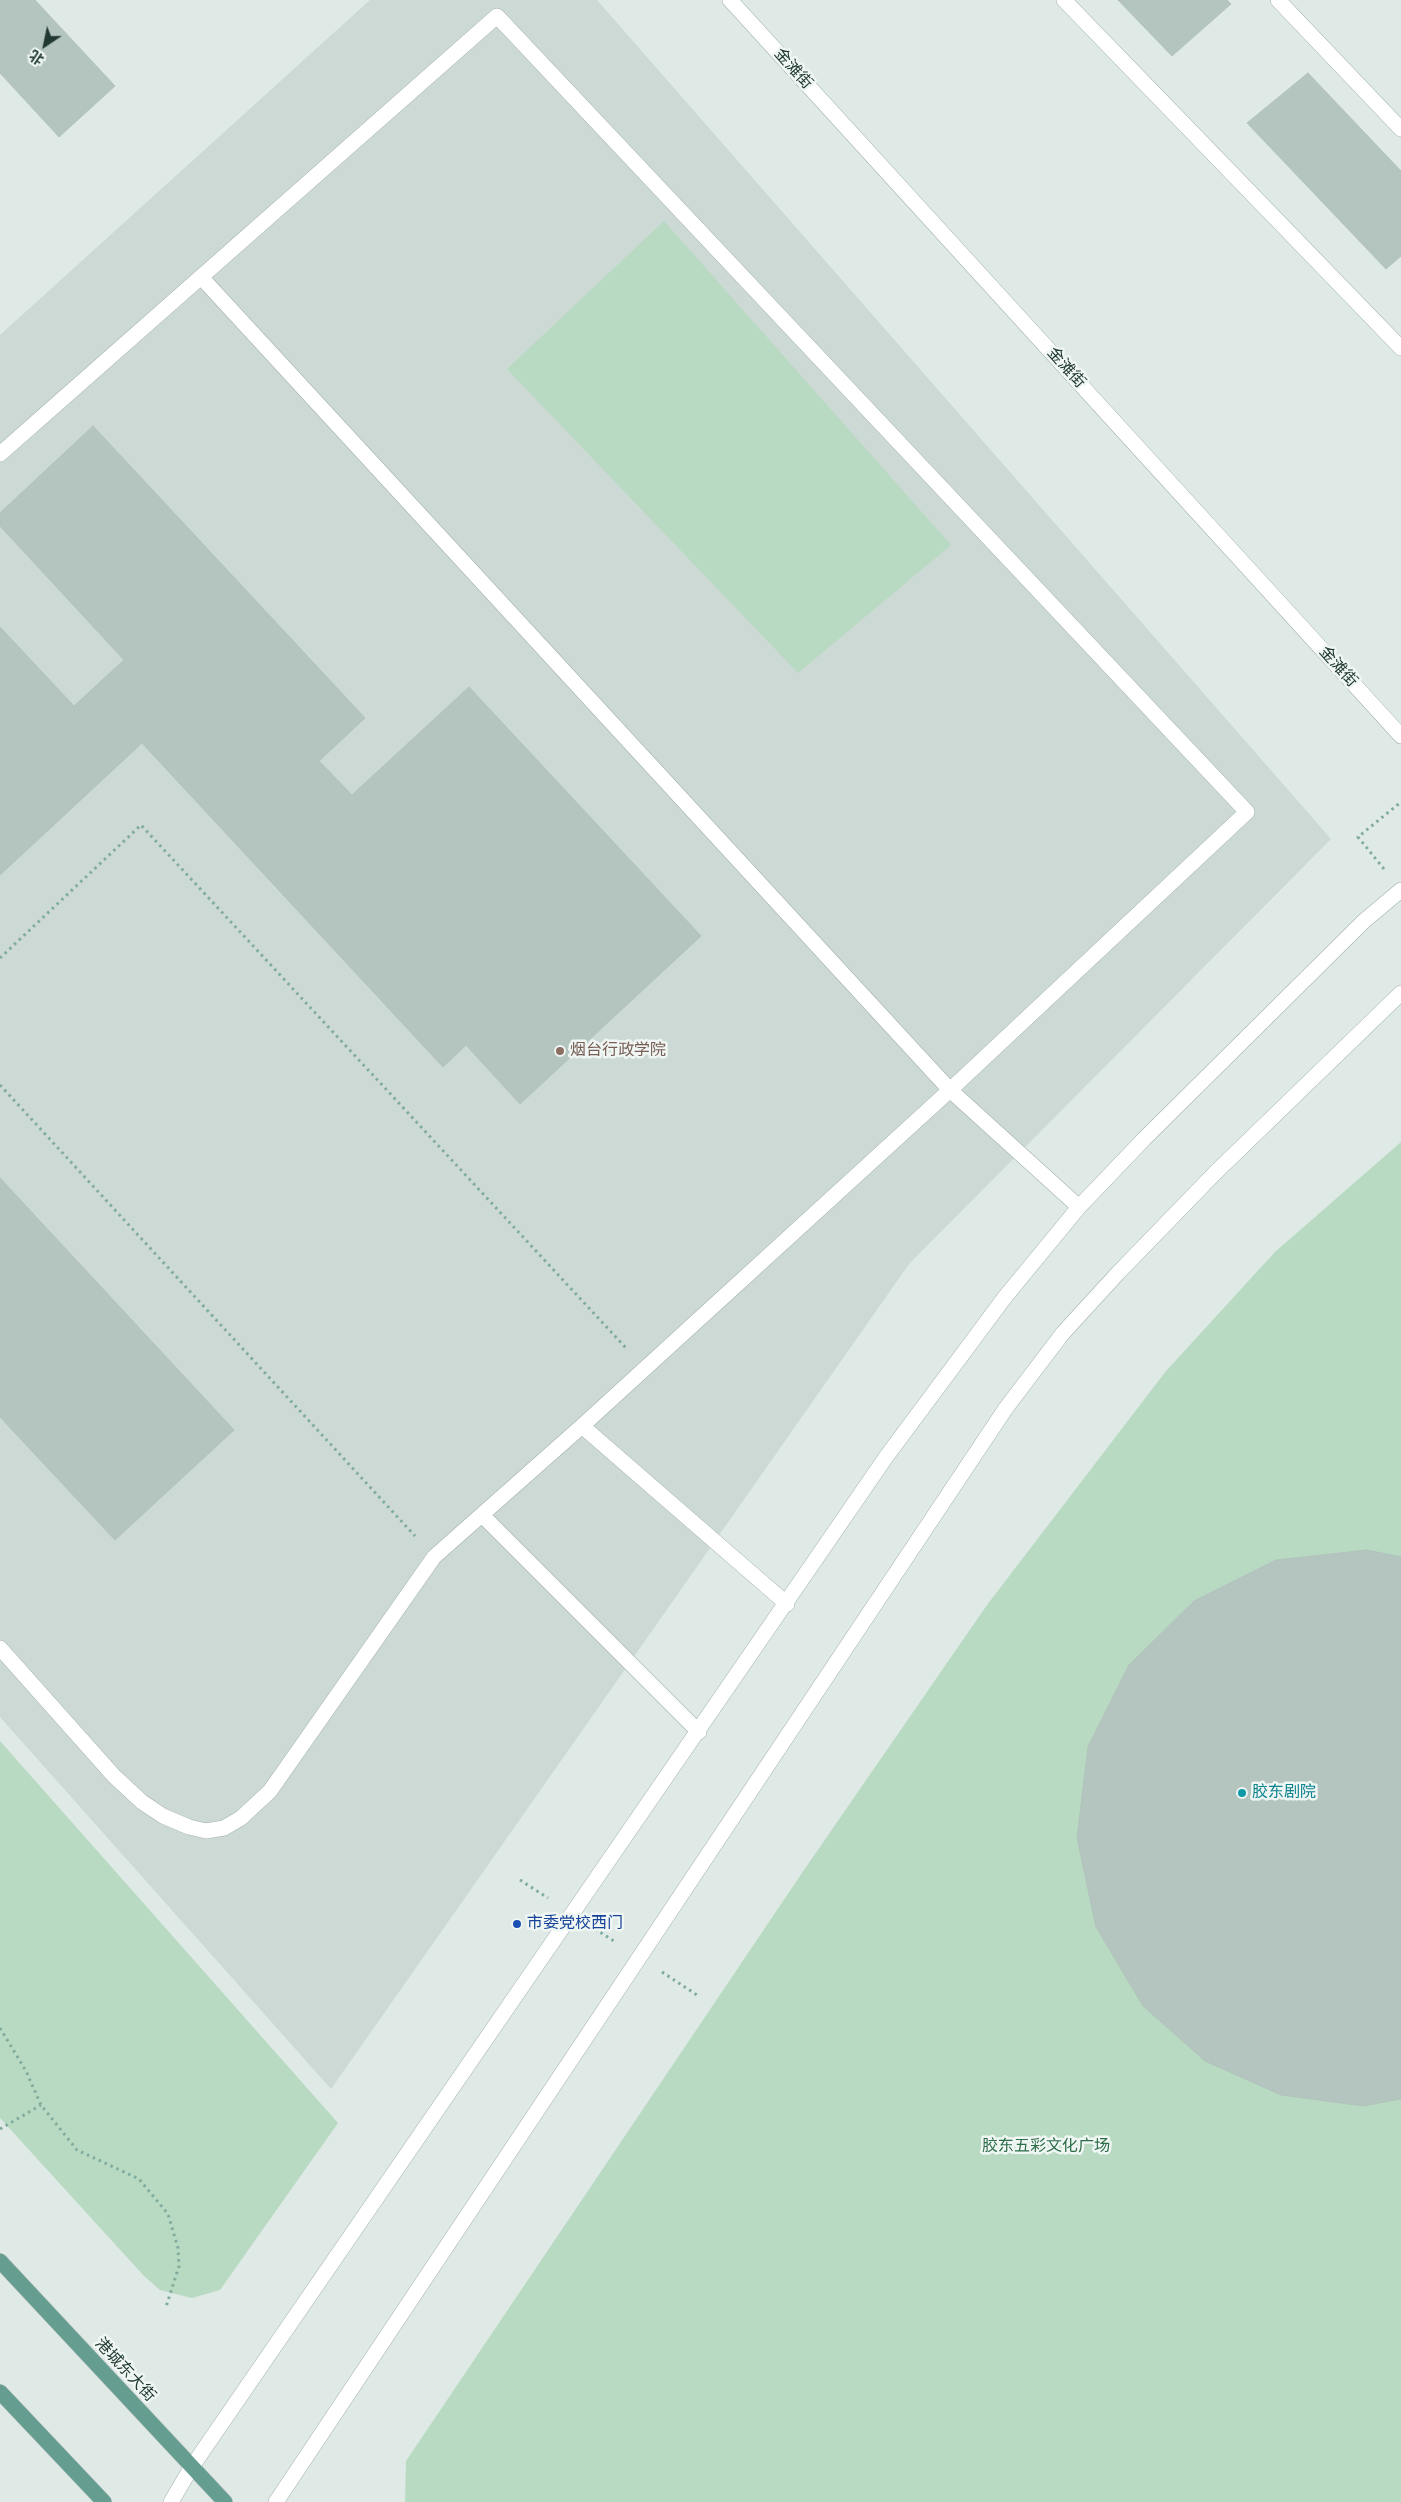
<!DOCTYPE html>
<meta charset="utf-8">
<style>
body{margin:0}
#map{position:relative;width:1401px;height:2502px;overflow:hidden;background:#dfe9e5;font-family:"Space Grotesk","Noto Sans SC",sans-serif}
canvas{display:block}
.north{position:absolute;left:20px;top:20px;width:50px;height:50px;-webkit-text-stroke:4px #eff6f3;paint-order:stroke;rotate:214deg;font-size:14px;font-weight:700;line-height:20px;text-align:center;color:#213933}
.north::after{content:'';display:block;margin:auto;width:18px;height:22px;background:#213933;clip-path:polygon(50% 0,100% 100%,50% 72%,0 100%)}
</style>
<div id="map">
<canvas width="1401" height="2502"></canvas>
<div class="north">北</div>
</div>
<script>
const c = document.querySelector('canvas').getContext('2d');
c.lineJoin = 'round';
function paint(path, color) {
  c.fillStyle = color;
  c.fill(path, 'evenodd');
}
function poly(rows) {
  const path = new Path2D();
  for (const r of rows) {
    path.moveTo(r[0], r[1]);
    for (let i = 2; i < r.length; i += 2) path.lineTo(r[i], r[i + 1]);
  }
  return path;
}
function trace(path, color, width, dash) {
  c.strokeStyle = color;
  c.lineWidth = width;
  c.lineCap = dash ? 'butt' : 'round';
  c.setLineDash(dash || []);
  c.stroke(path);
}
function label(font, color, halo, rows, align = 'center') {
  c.font = font + ' "Space Grotesk","Noto Sans SC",sans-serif';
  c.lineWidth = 5;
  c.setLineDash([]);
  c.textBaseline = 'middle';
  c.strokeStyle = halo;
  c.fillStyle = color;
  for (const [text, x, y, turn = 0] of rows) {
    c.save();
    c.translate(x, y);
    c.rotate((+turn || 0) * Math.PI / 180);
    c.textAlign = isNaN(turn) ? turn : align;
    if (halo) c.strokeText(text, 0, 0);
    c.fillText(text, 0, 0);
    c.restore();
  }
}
const built = poly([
 [370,0,597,0,1331,839,909,1264,331,2089,0,1717,0,335]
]);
const green = poly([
 [664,221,951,545,798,673,507,369],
 [1401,1142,1401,2502,405,2502,406,2461,804,1870,987,1605,1166,1371,1275,1252],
 [0,1741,338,2123,220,2290,192,2298,160,2290,144,2276,0,2118]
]);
const building = poly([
 [0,0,35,0,115,86,59,137,0,73,0,0],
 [1118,0,1227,0,1231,4,1172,56,1118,0],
 [1308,73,1401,171,1401,256,1386,269,1247,123,1308,73],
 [93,426,365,718,319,761,352,795,469,687,701,936,520,1104,466,1045,443,1067,142,743,0,875,0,627,74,706,124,660,0,526,0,513,93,426],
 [0,1178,234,1430,115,1540,0,1417,0,1178],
 [1367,1550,1401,1557,1401,2099,1363,2106,1281,2095,1205,2061,1143,2006,1096,1927,1077,1838,1088,1747,1129,1665,1194,1601,1276,1560,1367,1550]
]);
const path = poly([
 [1384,869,1358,837,1401,802],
 [0,958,141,825,626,1348],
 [0,1085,415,1536],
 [520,1880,548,1898],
 [595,1929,617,1943],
 [662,1972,697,1995],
 [0,2028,26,2071,41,2105,77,2150,139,2179,168,2214,178,2248,179,2266,166,2307],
 [0,2129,41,2105]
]);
const minor = poly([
 [730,0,1401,736],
 [1064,0,1401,348],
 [1278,0,1401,129],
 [201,277,950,1090,1079,1207],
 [0,454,497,16,1247,812,950,1090,582,1426,434,1557,270,1791,241,1818,224,1828,206,1831,189,1827,163,1816,142,1802,114,1776,0,1648],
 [582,1426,787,1604],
 [482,1515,699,1732],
 [171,2502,191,2468,886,1457,1005,1297,1079,1207,1144,1139,1364,921,1401,890],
 [276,2502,1006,1408,1063,1333,1118,1273,1215,1173,1401,993]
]);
const major = poly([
 [0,2261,225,2502],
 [0,2392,104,2502]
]);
const markers = [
 [560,1051,5,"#8d6e63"],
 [1242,1793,5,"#0f9aa8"],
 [517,1924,5,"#1a4fb4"]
];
const streetNames = [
 ["金滩街",793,69,48],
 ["金滩街",1066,368,48],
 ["金滩街",1338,667,48],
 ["港城东大街",125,2370,47]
];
const educationNames = [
 ["烟台行政学院",570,1051]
];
const cultureNames = [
 ["胶东剧院",1252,1793]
];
const transitNames = [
 ["市委党校西门",527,1924]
];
const parkNames = [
 ["胶东五彩文化广场",1046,2147]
];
paint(built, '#cdd9d4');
paint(green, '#b8dac2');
paint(building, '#b4c4be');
trace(building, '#b2c3bc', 1);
trace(minor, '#a2b1ac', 16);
trace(major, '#bcc4c2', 16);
trace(path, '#80ac9f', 3, [2.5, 4]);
trace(minor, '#fff', 15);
trace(major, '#659d90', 15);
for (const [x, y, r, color] of markers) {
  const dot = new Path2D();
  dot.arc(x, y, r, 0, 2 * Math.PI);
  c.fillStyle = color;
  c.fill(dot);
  trace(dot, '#eff6f3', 2);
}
label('16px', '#213933', '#eff6f3', streetNames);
label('16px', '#785e54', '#eff6f3', educationNames, 'left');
label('16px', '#0d838f', '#eff6f3', cultureNames, 'left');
label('16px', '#164399', '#eff6f3', transitNames, 'left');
label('16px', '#2d6d48', '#eff6f3', parkNames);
</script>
